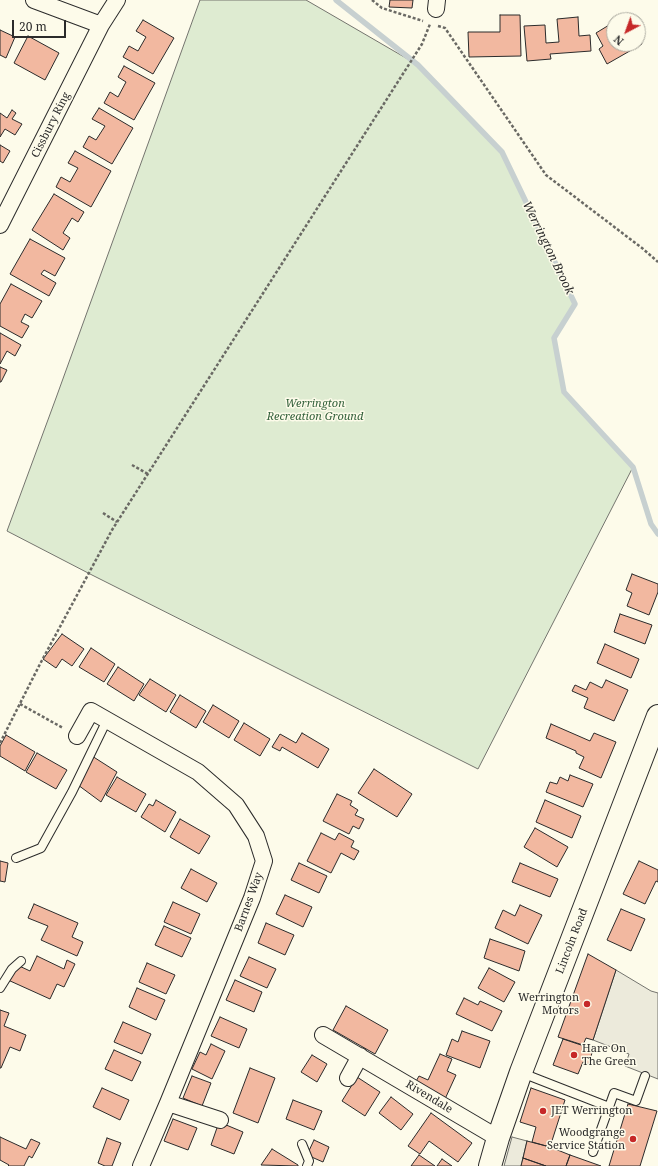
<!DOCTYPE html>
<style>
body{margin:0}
#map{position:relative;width:658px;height:1166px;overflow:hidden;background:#fdfbea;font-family:"Noto Serif",serif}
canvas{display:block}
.north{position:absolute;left:606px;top:12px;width:40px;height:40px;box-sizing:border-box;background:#fdfbea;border:1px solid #a9a89e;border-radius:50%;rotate:221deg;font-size:11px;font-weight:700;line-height:16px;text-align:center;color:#2b2b2b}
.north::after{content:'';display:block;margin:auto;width:14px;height:18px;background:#c62828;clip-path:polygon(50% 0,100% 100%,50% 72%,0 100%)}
.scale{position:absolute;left:12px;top:20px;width:54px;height:18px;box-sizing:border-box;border:2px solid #2b2b2b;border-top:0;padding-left:5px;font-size:12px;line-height:14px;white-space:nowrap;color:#2b2b2b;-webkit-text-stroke:3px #fdfbea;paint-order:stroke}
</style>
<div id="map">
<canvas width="658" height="1166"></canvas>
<div class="north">N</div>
<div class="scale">20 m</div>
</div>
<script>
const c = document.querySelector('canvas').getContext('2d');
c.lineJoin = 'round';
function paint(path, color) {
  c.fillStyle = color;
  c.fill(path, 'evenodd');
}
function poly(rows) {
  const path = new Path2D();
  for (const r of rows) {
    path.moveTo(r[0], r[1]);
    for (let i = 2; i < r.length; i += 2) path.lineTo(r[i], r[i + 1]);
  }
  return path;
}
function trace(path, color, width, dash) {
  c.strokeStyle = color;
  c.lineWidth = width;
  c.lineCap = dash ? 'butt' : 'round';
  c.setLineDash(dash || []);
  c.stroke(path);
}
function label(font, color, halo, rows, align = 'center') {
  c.font = font + ' "Noto Serif",serif';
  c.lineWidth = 3;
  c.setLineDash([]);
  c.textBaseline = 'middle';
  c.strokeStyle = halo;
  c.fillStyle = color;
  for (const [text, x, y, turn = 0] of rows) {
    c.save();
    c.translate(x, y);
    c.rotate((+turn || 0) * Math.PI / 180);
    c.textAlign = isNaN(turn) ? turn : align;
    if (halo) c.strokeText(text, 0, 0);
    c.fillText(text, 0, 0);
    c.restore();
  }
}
const green = poly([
 [200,0,306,0,418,65,502,152,575,304,554,338,564,392,633,467,478,769,92,575,7,531,56,398,200,0]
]);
const parking = poly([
 [616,970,651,991,658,993,658,1079,625,1066,629,1054,593,1040,616,970],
 [512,1137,527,1141,521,1166,504,1166,512,1137]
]);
const stream = poly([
 [336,0,418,65,502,152,575,304,554,338,564,392,633,467,651,524,658,534]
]);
const building = poly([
 [390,0,413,0,412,8,389,7,390,0],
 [500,15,520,15,521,56,469,57,468,32,500,32,500,15],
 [578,17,579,36,590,35,591,51,550,54,551,59,527,61,524,26,545,25,546,43,559,42,557,19,578,17],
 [143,20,174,38,153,74,123,57,129,46,138,51,146,37,136,31,143,20],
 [614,22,614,44,638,44,638,37,642,44,607,64,599,49,603,46,596,33,614,22],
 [0,30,15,37,6,58,0,55,0,30],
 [28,36,59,53,45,80,14,63,28,36],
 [124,66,155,83,134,120,104,103,110,92,118,97,126,82,118,77,124,66],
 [99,108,133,128,112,164,83,147,89,136,96,140,105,126,92,119,99,108],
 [12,110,16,113,12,119,22,124,15,135,5,129,0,137,0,113,7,118,12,110],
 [0,145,10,151,3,163,0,161,0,145],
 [75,151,111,171,91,207,56,187,61,177,70,182,78,168,68,163,75,151],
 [54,194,84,212,78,222,72,218,63,233,70,238,63,250,32,230,54,194],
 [30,239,65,258,55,276,44,270,41,274,56,283,49,296,10,274,30,239],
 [11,284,42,301,32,318,25,314,21,322,29,326,22,338,0,326,0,304,11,284],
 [0,333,21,345,15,356,7,351,0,364,0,333],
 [0,367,7,370,1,382,0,382,0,367],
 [632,574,658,584,658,592,649,615,627,606,632,593,626,590,632,574],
 [620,614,652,625,645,644,614,632,620,614],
 [62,634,84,649,72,666,62,659,56,668,43,659,62,634],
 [605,644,639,659,631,678,597,663,605,644],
 [91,648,115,664,104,682,79,667,91,648],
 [118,667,144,684,134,701,107,684,118,667],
 [150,679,176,695,166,712,139,695,150,679],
 [606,680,628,690,614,721,584,708,588,698,572,691,575,685,586,690,590,682,602,688,606,680],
 [180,695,206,711,196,728,170,712,180,695],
 [213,705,239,721,229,738,203,722,213,705],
 [244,723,270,739,260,756,234,740,244,723],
 [551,724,590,741,594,733,616,742,601,778,579,768,584,757,576,753,576,751,546,738,551,724],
 [302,733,329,749,318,768,282,747,280,751,272,747,280,734,296,743,302,733],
 [6,735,35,752,25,771,0,756,0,746,6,735],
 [37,753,67,770,56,789,26,772,37,753],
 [92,756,117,772,101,802,78,785,92,756],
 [374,769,412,794,397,817,358,793,374,769],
 [570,775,593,784,583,807,546,792,550,782,557,784,560,777,568,781,570,775],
 [117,777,146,794,136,812,106,795,117,777],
 [337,794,352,801,350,805,358,810,355,815,364,819,359,829,353,826,349,834,323,821,337,794],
 [156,800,176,812,165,832,141,817,149,804,153,806,156,800],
 [545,800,581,816,572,838,536,822,545,800],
 [180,819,210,836,199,854,170,837,180,819],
 [535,828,568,847,557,867,524,847,535,828],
 [321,833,335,840,339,833,354,841,351,847,359,851,354,860,341,853,331,873,307,861,321,833],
 [0,861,8,863,5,882,0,881,0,861],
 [639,861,658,870,658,882,656,881,645,904,623,894,639,861],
 [299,863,327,876,319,893,291,880,299,863],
 [520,863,558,879,550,897,512,882,520,863],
 [191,869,217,883,207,902,181,888,191,869],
 [285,895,312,907,303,927,276,914,285,895],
 [173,902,200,914,191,934,164,922,173,902],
 [34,904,78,923,72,937,83,942,77,956,41,940,48,926,28,918,34,904],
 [520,905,542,915,528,944,495,928,503,910,515,916,520,905],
 [621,909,645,919,631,951,607,940,621,909],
 [266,923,294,935,285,955,258,943,266,923],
 [164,926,191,938,182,957,155,945,164,926],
 [490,939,525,951,519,971,484,958,490,939],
 [588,954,616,970,593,1040,586,1038,583,1045,558,1037,588,954],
 [37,956,64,969,67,960,75,964,64,987,57,984,50,999,8,980,15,964,30,971,37,956],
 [249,957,276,969,267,988,240,976,249,957],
 [147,963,175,975,166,994,139,982,147,963],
 [489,968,515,982,504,1002,478,988,489,968],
 [235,980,262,992,254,1012,226,1000,235,980],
 [137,988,165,1000,156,1020,129,1007,137,988],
 [464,998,478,1005,480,1001,502,1011,492,1031,456,1014,464,998],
 [346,1006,388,1030,375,1054,333,1030,346,1006],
 [0,1010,9,1013,4,1026,26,1035,20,1051,10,1047,1,1068,0,1068,0,1010],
 [220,1017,247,1029,239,1048,211,1036,220,1017],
 [123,1022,151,1034,142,1054,114,1042,123,1022],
 [462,1031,490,1041,480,1068,446,1055,452,1039,458,1042,462,1031],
 [563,1039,593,1049,589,1064,583,1062,578,1074,553,1065,563,1039],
 [211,1044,225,1051,212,1079,192,1069,200,1052,206,1055,211,1044],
 [114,1050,141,1062,132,1081,105,1069,114,1050],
 [440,1054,452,1059,447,1071,456,1075,445,1099,414,1085,419,1076,428,1080,440,1054],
 [312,1055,327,1064,317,1082,301,1072,312,1055],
 [250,1068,275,1078,258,1123,233,1113,250,1068],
 [192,1076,211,1083,202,1106,183,1098,192,1076],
 [357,1077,380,1092,365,1116,342,1101,357,1077],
 [102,1088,129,1100,120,1120,93,1107,102,1088],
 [531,1088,565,1100,550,1147,532,1142,536,1127,520,1122,531,1088],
 [391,1097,413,1114,401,1130,379,1113,391,1097],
 [293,1100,322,1111,314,1130,286,1119,293,1100],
 [628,1104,657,1111,640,1166,609,1166,628,1104],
 [431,1113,472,1143,458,1162,429,1141,420,1154,408,1146,431,1113],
 [173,1119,197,1128,188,1150,164,1141,173,1119],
 [219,1122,243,1132,234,1154,211,1145,219,1122],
 [0,1137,26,1149,31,1139,40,1143,32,1158,29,1156,24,1166,8,1166,9,1165,0,1160,0,1137],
 [107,1138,121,1143,112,1166,105,1166,98,1163,107,1138],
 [314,1140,329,1147,323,1162,307,1155,314,1140],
 [527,1141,550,1147,570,1155,566,1166,546,1166,523,1158,527,1141],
 [272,1149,298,1165,298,1166,261,1165,272,1149],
 [419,1155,435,1166,411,1166,419,1155],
 [570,1155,601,1166,566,1166,570,1155],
 [523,1158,543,1165,546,1166,521,1166,523,1158],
 [442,1159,452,1166,437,1166,442,1159]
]);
const path = poly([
 [372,0,382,8,423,21],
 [438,26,445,28,546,175,642,248,658,262],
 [132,465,148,474],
 [103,513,117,522],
 [20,704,63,728],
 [0,743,40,664,112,530,422,44,430,24]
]);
const lane = poly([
 [16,858,41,848,72,792,107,720],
 [0,988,12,969,21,961],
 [522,1073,609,1107],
 [302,1144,309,1161,307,1166],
 [593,1152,614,1093,636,1101,645,1076]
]);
const street = poly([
 [34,0,101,25],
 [436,9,437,0],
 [0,225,101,25,117,0],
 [77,736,91,711,198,772,236,805,256,836,264,861,252,898,168,1103,141,1166],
 [323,1035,498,1138],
 [348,1078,360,1056],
 [168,1103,220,1120]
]);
const secondary = poly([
 [490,1166,498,1138,521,1072,658,716]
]);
const markers = [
 [587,1004,4,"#c62828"],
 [574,1055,4,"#c62828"],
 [543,1111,4,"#c62828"],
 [633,1139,4,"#c62828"]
];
const streetNames = [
 ["Cissbury Ring",51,125,-63],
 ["Barnes Way",249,902,-70],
 ["Lincoln Road",572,941,-69],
 ["Rivendale",429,1097,31]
];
const parkNames = [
 ["Werrington",315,404],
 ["Recreation Ground",315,417]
];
const poiNames = [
 ["Werrington",579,998],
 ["Motors",579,1011],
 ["Hare On",582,1049,"left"],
 ["The Green",582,1062,"left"],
 ["JET Werrington",551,1111,"left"],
 ["Woodgrange",625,1133],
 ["Service Station",625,1146]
];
const waterNames = [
 ["Werrington Brook",548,248,64]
];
paint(green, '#deebd1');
trace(green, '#74746e', 1);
paint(parking, '#eceadb');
trace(parking, '#74746e', 1);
trace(stream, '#c7d0d0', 5.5);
paint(building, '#f2b8a0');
trace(building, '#2b2b2b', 1);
trace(lane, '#2b2b2b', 10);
trace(street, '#2b2b2b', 18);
trace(secondary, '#2b2b2b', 24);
trace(path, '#6a6964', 2.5, [3, 2]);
trace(lane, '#fdfbea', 8);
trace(street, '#fdfbea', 16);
trace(secondary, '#fdfbea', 22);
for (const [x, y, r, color] of markers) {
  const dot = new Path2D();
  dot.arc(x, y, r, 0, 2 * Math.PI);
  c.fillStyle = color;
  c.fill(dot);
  trace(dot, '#fdfbea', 1.5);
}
label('11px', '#2b2b2b', '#fdfbea', streetNames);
label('italic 11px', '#34623c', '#fdfbea', parkNames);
label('11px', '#2b2b2b', '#fdfbea', poiNames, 'right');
label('italic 12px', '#2b2b2b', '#fdfbea', waterNames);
</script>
